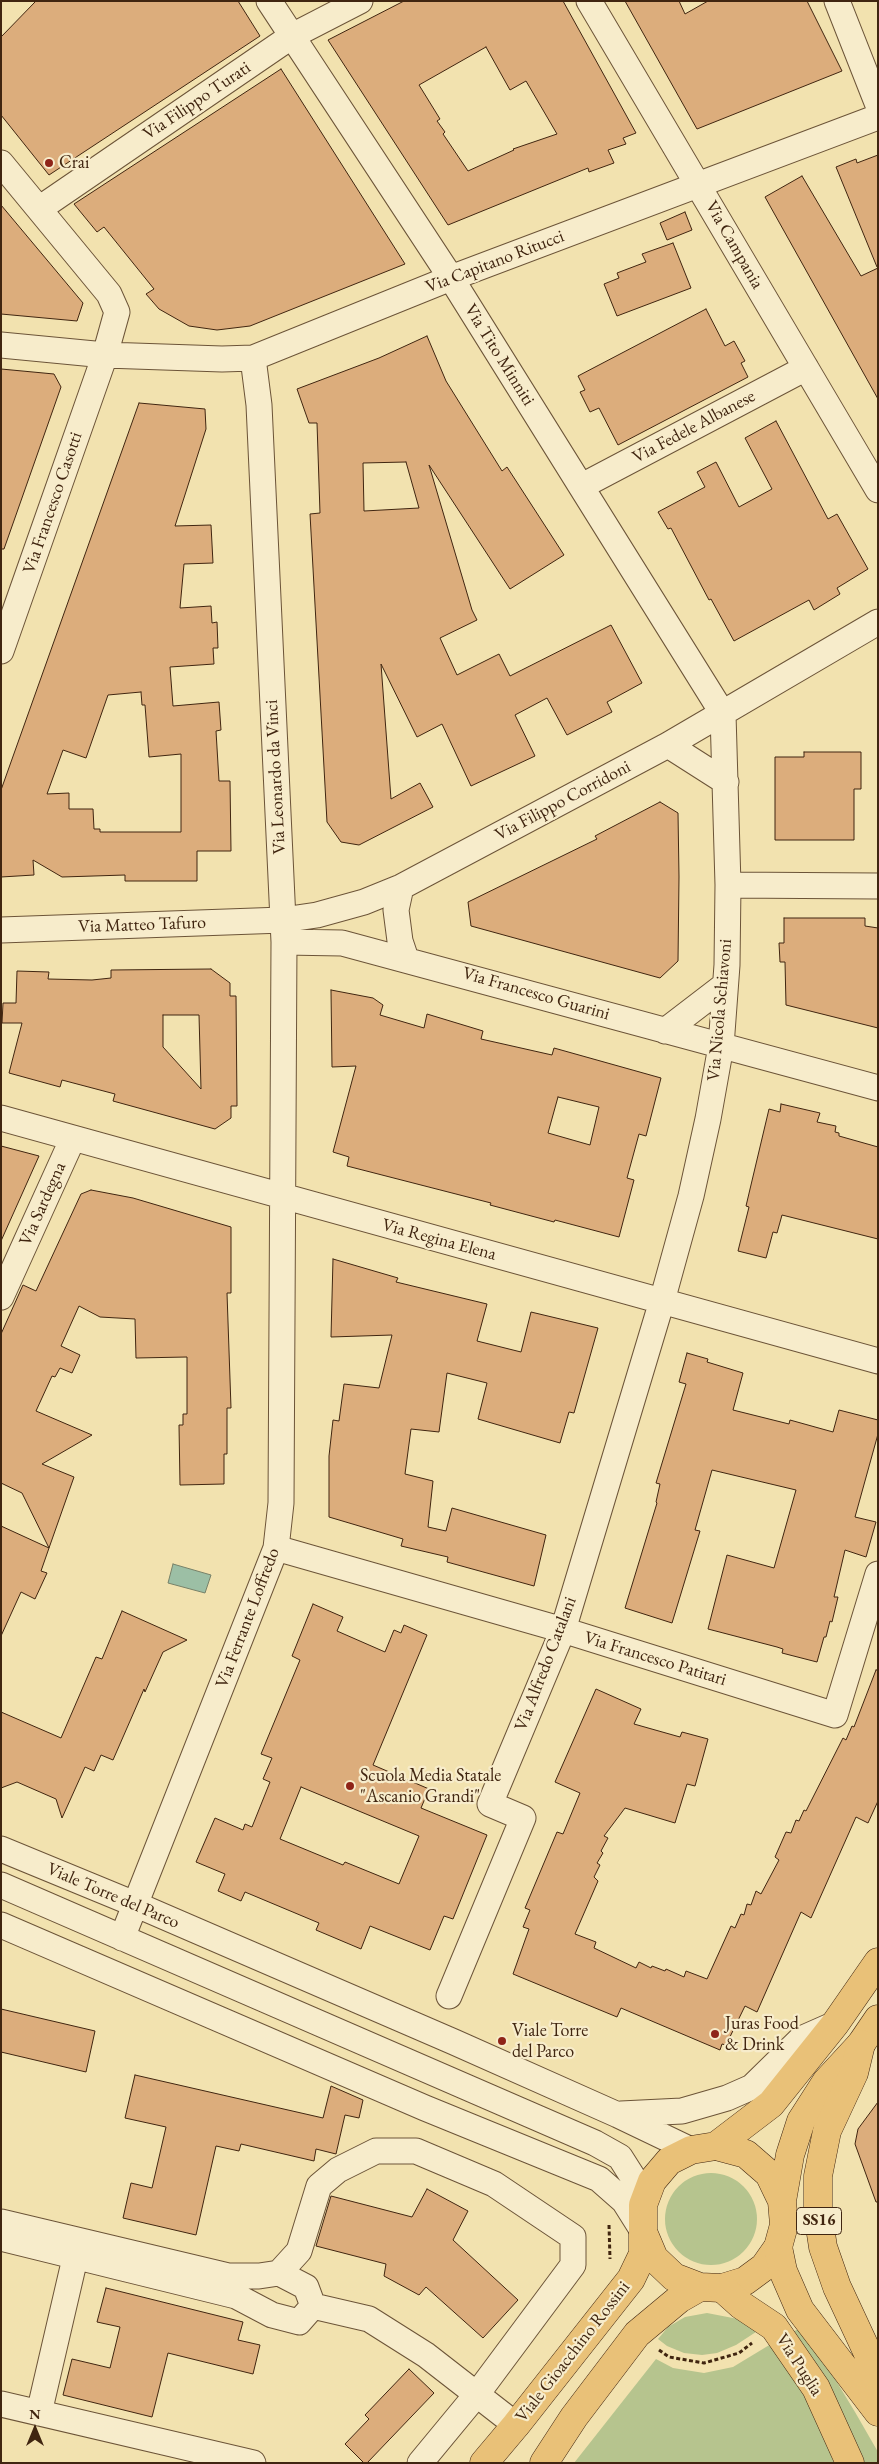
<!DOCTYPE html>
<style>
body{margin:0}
#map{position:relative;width:879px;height:2464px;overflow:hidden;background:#f2e2af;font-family:"EB Garamond",serif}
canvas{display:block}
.frame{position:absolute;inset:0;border:2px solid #402510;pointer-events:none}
.north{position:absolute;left:10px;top:2404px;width:50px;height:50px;-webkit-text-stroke:4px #f7eccb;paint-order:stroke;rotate:0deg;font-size:14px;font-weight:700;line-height:20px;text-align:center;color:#402510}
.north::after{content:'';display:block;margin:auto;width:18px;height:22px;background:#402510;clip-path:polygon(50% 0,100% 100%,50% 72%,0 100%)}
</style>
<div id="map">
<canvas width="879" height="2464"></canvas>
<div class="frame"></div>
<div class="north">N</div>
</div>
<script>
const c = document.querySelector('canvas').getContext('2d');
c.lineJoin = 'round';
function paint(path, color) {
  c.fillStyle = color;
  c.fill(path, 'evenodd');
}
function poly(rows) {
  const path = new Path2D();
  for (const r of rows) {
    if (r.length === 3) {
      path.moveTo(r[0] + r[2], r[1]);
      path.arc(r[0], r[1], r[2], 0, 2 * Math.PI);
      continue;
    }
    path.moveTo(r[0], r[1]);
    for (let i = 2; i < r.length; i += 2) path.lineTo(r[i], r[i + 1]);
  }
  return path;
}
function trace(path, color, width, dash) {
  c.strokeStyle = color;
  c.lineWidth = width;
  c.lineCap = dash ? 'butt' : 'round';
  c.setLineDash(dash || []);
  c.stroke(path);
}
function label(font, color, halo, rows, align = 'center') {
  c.font = font + ' "EB Garamond",serif';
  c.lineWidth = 4.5;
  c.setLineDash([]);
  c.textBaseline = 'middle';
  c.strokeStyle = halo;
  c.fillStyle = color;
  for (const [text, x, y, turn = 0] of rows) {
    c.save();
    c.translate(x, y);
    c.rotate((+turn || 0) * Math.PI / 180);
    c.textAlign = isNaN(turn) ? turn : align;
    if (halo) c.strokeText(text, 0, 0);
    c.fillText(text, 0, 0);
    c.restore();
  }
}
const green = poly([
 [711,2219,46],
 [707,2313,738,2319,759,2330,736,2345,717,2353,702,2355,684,2353,667,2346,658,2339,668,2327,685,2317],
 [798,2329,835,2379,855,2412,878,2452,878,2463,862,2463,791,2333],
 [771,2344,810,2399,834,2463,574,2463,656,2359,673,2368,704,2373,733,2367]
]);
const water = poly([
 [173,1564,211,1575,205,1593,168,1583,173,1564]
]);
const building = poly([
 [36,1,238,1,260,36,49,175,1,115,1,37,36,1],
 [404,1,563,1,636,133,623,138,626,144,608,150,614,163,589,172,588,168,448,225,328,40,404,1],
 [486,47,510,90,526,81,557,134,513,149,514,150,468,171,443,134,445,132,437,121,440,119,419,85,486,47],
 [625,1,679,1,685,14,708,1,807,1,842,71,697,129,625,1],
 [281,69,405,264,250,326,217,330,189,326,159,309,146,294,154,289,104,227,97,232,74,204,281,69],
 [878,155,878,266,877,267,836,167,856,159,857,163,878,155],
 [802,176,861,276,878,268,878,399,765,197,802,176],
 [1,205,83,303,77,321,1,314,1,205],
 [685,212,692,230,667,240,660,223,685,212],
 [673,243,691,288,617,316,604,284,619,278,617,273,646,262,642,254,673,243],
 [706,309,725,346,734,341,745,361,741,363,748,377,618,445,599,408,590,412,580,392,585,390,578,376,706,309],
 [427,336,446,381,502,471,507,467,564,555,510,589,429,465,472,610,477,620,440,638,457,675,499,654,510,676,611,625,642,683,607,702,612,712,567,735,547,698,515,715,535,756,471,786,442,724,417,737,381,664,391,799,420,783,433,807,359,845,341,842,327,822,310,514,320,513,317,423,309,423,297,389,379,358,427,336],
 [406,462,419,508,364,511,363,463,406,462],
 [1,369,54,374,61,387,4,549,1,549,1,369],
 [139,403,205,409,206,429,175,526,211,525,213,563,184,564,180,608,211,606,212,623,217,622,218,648,213,648,214,664,170,667,173,706,219,702,221,730,216,731,219,781,230,781,231,851,197,851,197,881,125,881,125,875,62,877,33,860,34,875,1,877,1,790,139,403],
 [141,692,142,705,145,705,149,757,181,754,181,832,100,832,100,829,94,829,93,809,69,809,69,793,47,794,63,750,86,758,108,695,141,692],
 [776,421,828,519,837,514,868,569,837,588,840,594,814,610,809,600,734,641,711,599,709,600,671,528,668,529,658,512,705,487,697,472,716,462,739,507,772,489,745,438,776,421],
 [804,752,861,752,861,789,854,789,854,840,775,840,775,757,804,757,804,752],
 [660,802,678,813,679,877,678,961,660,978,471,926,468,902,597,839,595,836,660,802],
 [784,918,865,918,865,926,878,928,878,1028,786,1005,785,962,780,962,779,943,784,943,784,918],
 [211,969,230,983,230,996,236,996,237,1106,231,1106,231,1118,215,1129,113,1101,115,1094,62,1080,60,1087,9,1073,22,1023,2,1023,3,1003,16,1003,17,971,49,972,48,979,92,980,111,978,111,970,211,969],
 [163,1015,199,1015,201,1089,163,1047,163,1015],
 [331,990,373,998,383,1005,380,1015,424,1028,427,1014,483,1031,481,1039,552,1055,554,1048,661,1078,646,1136,639,1134,627,1178,634,1180,619,1237,555,1220,554,1222,490,1205,491,1203,347,1166,349,1157,333,1152,356,1066,332,1067,331,990],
 [558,1097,599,1107,590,1145,548,1133,558,1097],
 [781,1104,820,1113,817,1122,836,1126,835,1132,839,1133,839,1136,878,1147,878,1239,782,1215,777,1233,773,1232,766,1258,738,1251,749,1207,746,1206,769,1109,780,1112,781,1104],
 [1,1146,39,1156,1,1241,1,1146],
 [91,1190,133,1198,231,1227,231,1293,227,1293,231,1408,227,1408,227,1454,224,1454,224,1484,180,1485,179,1425,183,1425,183,1414,187,1414,187,1357,136,1358,135,1319,100,1317,79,1306,61,1346,80,1355,72,1373,60,1368,55,1377,52,1376,36,1411,92,1435,42,1464,74,1477,49,1548,22,1493,1,1483,1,1334,23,1285,36,1291,81,1194,91,1190],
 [333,1259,398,1278,396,1282,487,1304,477,1341,521,1352,531,1312,598,1328,574,1413,569,1412,560,1443,478,1419,487,1383,447,1373,439,1432,411,1429,405,1474,433,1481,428,1527,446,1531,452,1508,546,1535,534,1586,447,1562,448,1557,401,1546,403,1539,329,1517,329,1456,333,1420,339,1421,344,1384,379,1388,392,1335,331,1337,333,1259],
 [687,1353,708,1359,707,1362,743,1373,733,1410,789,1424,790,1420,833,1432,839,1410,878,1420,878,1434,855,1517,876,1522,866,1557,845,1550,834,1597,838,1597,832,1622,830,1621,826,1637,824,1637,817,1662,782,1653,783,1649,777,1647,708,1629,727,1555,774,1568,796,1490,712,1470,695,1530,700,1531,672,1623,625,1608,657,1503,656,1502,660,1484,656,1483,686,1384,679,1382,687,1353],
 [1,1526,49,1548,41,1571,47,1573,35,1599,21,1592,1,1636,1,1526],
 [313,1604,343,1617,337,1631,385,1652,394,1630,401,1633,404,1625,427,1635,373,1765,429,1789,421,1808,487,1835,453,1919,444,1916,430,1950,370,1926,361,1949,316,1930,319,1923,245,1892,241,1901,218,1891,225,1874,196,1862,215,1818,243,1830,245,1824,252,1827,270,1782,263,1779,272,1758,261,1754,300,1660,292,1656,313,1604],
 [301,1787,419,1836,399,1884,345,1862,343,1865,280,1839,301,1787],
 [122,1611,187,1640,163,1652,145,1692,144,1689,113,1760,101,1755,94,1771,85,1767,62,1818,56,1799,17,1782,1,1788,1,1712,61,1738,96,1657,102,1659,122,1611],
 [876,1670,878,1670,878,1801,868,1823,856,1817,811,1918,801,1912,757,2012,745,2006,726,2045,722,2044,720,2050,621,2008,617,2017,513,1974,529,1929,523,1927,530,1910,525,1908,557,1832,563,1834,580,1793,555,1782,596,1689,641,1709,634,1724,680,1737,682,1732,708,1739,695,1786,687,1784,675,1823,625,1808,604,1836,608,1838,601,1851,603,1853,597,1863,600,1865,594,1877,598,1881,575,1934,596,1942,594,1948,636,1968,639,1962,651,1968,652,1966,665,1971,666,1969,684,1977,686,1971,707,1979,731,1926,735,1928,741,1914,744,1915,747,1904,751,1905,756,1891,761,1894,779,1860,775,1857,786,1832,791,1833,796,1820,799,1821,804,1810,806,1811,843,1738,846,1740,852,1726,854,1727,876,1670],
 [1,2009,95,2031,86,2072,1,2052,1,2009],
 [135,2075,323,2118,331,2086,363,2100,359,2118,345,2115,336,2154,316,2149,314,2161,241,2144,239,2151,216,2146,196,2235,123,2218,131,2183,152,2188,166,2127,125,2118,135,2075],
 [878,2102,878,2202,876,2202,855,2144,858,2129,878,2102],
 [427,2189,468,2211,453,2240,518,2300,483,2338,426,2287,419,2295,384,2276,386,2264,316,2246,331,2196,412,2217,427,2189],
 [106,2288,243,2322,238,2340,260,2345,253,2374,168,2353,152,2417,63,2395,72,2359,110,2368,120,2327,97,2322,106,2288],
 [409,2369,434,2393,367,2463,364,2463,345,2444,369,2419,365,2415,409,2369]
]);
const path = poly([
 [609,2225,610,2259],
 [659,2350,669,2357,704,2363,739,2353,752,2343]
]);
const minor = poly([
 [269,1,451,278,723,714,728,885,727,965,721,1046,708,1119,691,1196,662,1301,563,1630,490,1804,523,1818,449,1996],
 [589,1,878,490],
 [837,1,878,105],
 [1,163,109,294,117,312,105,355,1,651],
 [39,209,292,36,360,1],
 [1,345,105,355,222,359,253,358,451,278,878,117],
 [582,486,806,368],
 [668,745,726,782],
 [728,885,878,886],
 [401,887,396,910,400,941,406,959],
 [1,930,283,920,317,915,364,902,401,887,668,745,878,622],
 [284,942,342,943,878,1088],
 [665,1031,725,985],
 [1,1118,878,1361],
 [1,1297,73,1138],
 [276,1548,563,1630,835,1715,878,1574],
 [1,1849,137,1905,454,2042,618,2115,691,2150],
 [1,1885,595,2143,620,2157,634,2179,643,2205],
 [1,1925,425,2108,599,2179,624,2201,641,2228],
 [122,1938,276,1548,281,1503,284,942,259,405,253,358],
 [621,2114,682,2111,727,2098,752,2087,801,2039,835,2024],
 [1,2222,228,2276,259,2276,279,2273,306,2287,313,2306,299,2322,272,2315,236,2296,1,2238],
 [279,2273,299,2251,319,2186,338,2170,376,2151,416,2151,494,2184,573,2237,573,2265,477,2394,420,2463],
 [313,2306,369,2319,426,2355,516,2425],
 [1,2404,253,2463],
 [39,2413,79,2241]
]);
const major = poly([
 [716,2146,771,2104,835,2024,878,1962],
 [643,2232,654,2258,674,2277,700,2287,722,2288,745,2281,764,2267,778,2247,784,2225,782,2201,790,2155,801,2121,826,2082,861,2044,878,2019],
 [484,2463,516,2425,631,2279,643,2254,643,2205,652,2181,669,2161,691,2150,716,2146,746,2154,769,2174,782,2201],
 [544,2463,574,2417,637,2334,679,2299,700,2287]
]);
const highway = poly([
 [861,2044,854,2073,827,2131,818,2176,818,2214,823,2247,837,2287,872,2362,878,2394],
 [778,2247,783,2271,800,2310,878,2412],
 [722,2288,741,2305,774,2327,816,2388,850,2463]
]);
const markers = [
 [49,163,5,"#8f2418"],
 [350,1786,5,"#8f2418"],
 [715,2034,5,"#8f2418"],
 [502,2041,5,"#8f2418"]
];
const shields = [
 [819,2221,45]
];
const shieldNames = [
 ["SS16",819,2221]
];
const streetNames = [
 ["Via Filippo Turati",197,101,-34],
 ["Via Campania",734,245,60],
 ["Via Capitano Ritucci",495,262,-21],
 ["Via Tito Minniti",499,355,58],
 ["Via Fedele Albanese",694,427,-28],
 ["Via Francesco Casotti",53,503,-71],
 ["Via Leonardo da Vinci",276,777,-93],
 ["Via Filippo Corridoni",563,801,-28],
 ["Via Matteo Tafuro",142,925,-2],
 ["Via Francesco Guarini",536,994,16],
 ["Via Nicola Schiavoni",720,1010,-85],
 ["Via Sardegna",43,1204,-66],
 ["Via Regina Elena",439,1240,15],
 ["Via Ferrante Loffredo",248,1618,-69],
 ["Via Francesco Patitari",655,1659,17],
 ["Via Alfredo Catalani",546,1664,-69],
 ["Viale Torre del Parco",113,1896,23],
 ["Viale Gioacchino Rossini",573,2352,-52],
 ["Via Puglia",799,2365,57]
];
const poiNames = [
 ["Crai",59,163],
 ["Scuola Media Statale",360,1776],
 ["\"Ascanio Grandi\"",360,1797],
 ["Juras Food",725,2024],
 ["& Drink",725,2045],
 ["Viale Torre",512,2031],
 ["del Parco",512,2052]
];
paint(green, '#b6c48e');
paint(water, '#9cbfa5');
trace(water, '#778169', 1);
paint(building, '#dcad7c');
trace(building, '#402510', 1);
trace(minor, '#6c5438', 27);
trace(major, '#402510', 29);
trace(highway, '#402510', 29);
trace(path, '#402510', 3, [4, 2.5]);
trace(minor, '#f7eccb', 25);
trace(major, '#e9c178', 28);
trace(highway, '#e9c178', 28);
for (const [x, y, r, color] of markers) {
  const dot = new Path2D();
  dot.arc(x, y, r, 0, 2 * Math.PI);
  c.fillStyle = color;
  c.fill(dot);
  trace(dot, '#f7eccb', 2);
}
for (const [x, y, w] of shields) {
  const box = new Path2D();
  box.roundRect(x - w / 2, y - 13.5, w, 27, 4);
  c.fillStyle = '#f7eccb';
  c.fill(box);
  trace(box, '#402510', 1);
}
label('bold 16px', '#402510', null, shieldNames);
label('18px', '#402510', '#f7eccb', streetNames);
label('18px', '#402510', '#f7eccb', poiNames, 'left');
</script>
